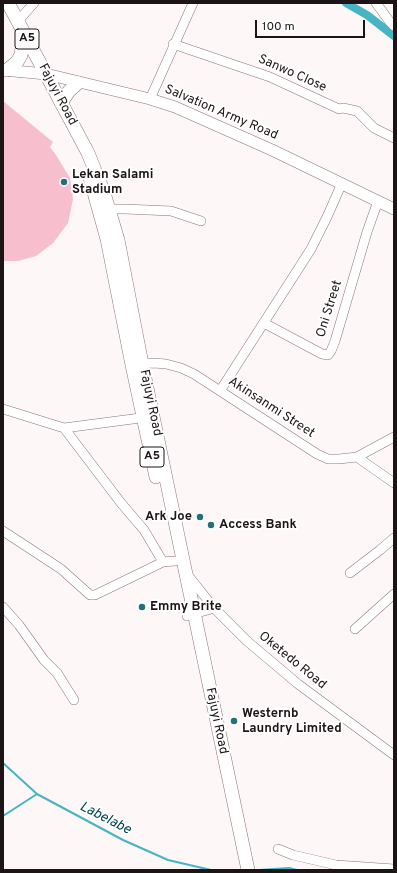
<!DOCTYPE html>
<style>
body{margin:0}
#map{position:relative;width:397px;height:873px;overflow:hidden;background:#fdf7f8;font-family:Overpass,sans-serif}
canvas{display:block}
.frame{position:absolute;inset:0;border:4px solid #1d1416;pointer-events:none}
.scale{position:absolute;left:255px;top:20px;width:110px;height:18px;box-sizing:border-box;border:2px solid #1d1416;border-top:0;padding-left:5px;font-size:12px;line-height:14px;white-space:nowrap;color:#1d1416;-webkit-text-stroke:3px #fff;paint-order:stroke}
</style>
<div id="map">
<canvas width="397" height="873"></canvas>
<div class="frame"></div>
<div class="scale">100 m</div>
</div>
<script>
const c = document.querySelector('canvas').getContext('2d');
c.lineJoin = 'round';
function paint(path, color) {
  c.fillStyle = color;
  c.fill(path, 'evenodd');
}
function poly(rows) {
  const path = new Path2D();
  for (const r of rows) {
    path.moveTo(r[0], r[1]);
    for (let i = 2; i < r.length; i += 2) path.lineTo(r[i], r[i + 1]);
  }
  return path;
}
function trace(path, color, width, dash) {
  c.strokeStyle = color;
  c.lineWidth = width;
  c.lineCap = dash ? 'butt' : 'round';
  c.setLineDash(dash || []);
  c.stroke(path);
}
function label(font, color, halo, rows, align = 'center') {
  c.font = font + ' Overpass,sans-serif';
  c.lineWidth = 4;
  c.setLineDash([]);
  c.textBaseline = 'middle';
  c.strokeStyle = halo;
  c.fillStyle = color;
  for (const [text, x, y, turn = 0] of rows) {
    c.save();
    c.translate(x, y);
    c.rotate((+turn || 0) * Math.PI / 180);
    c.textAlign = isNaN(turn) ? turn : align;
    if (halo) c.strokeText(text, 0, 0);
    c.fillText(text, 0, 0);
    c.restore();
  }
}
const green = poly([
 [3,101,53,142,50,147,56,155,70,178,73,199,68,223,53,243,36,256,18,261,3,261]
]);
const stream = poly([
 [3,763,37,794,123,840,168,860,211,870],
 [3,816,37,794],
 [259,870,289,868,297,870]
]);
const canal = poly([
 [346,3,367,15,394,36]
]);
const minor = poly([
 [376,3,390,22,394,26],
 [18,21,34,3],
 [173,44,270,77,339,109,343,108,357,111,374,128,394,138],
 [150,99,193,3],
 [108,209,125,209,171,211,201,221],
 [264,323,322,354,328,355,331,351,335,341,367,232,378,201],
 [137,364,154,363,166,364,181,368,194,374,317,454,328,459,339,459,357,457,394,437],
 [220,391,311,249,327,217,342,183],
 [3,409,64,428,148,417],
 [64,428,121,503,144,530,163,562],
 [357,457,394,483],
 [3,531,61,569,90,595,95,595,163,562,175,561],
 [350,573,380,550,394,538],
 [187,574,214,608,247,641,298,684,394,755],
 [3,607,19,625,44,660,57,673,74,700],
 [187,616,214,608],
 [355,629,394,594],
 [278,849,293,855,336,865,394,869]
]);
const major = poly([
 [3,70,46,74,150,99,175,107,272,150,394,209]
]);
const highway = poly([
 [8,3,88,153,104,193,118,240,142,364,248,870],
 [7,70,17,62,21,55,22,48],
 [61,103,69,91,78,83],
 [90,178,107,239,132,365,156,477]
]);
const markers = [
 [64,182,4,"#256f78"],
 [200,517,4,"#256f78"],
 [211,525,4,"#256f78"],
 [142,607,4,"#256f78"],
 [234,721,4,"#256f78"]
];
const shields = [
 [27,39,24],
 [152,457,24]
];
const shieldNames = [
 ["A5",27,39],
 ["A5",152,457]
];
const streetNames = [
 ["Sanwo Close",292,74,24],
 ["Fajuyi Road",57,95,62],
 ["Salvation Army Road",221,113,23],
 ["Oni Street",330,309,-73],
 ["Fajuyi Road",150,403,78],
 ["Akinsanmi Street",271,408,33],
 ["Oketedo Road",292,661,39],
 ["Fajuyi Road",216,721,78]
];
const poiNames = [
 ["Lekan Salami",72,175],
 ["Stadium",72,190],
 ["Ark Joe",192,517,"right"],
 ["Access Bank",219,525],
 ["Emmy Brite",150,607],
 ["Westernb",242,714],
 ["Laundry Limited",242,729]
];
const waterNames = [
 ["Labelabe",105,819,27]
];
paint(green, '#f7bece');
trace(stream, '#46b4c2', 2);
trace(canal, '#46b4c2', 8);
trace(minor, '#8b747a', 10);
trace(major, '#8b747a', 12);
trace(highway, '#8b747a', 14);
trace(minor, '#fff', 9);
trace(major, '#fff', 11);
trace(highway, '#fff', 13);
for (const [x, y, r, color] of markers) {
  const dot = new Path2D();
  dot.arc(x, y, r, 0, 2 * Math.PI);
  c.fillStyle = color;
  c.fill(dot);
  trace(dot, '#fff', 1.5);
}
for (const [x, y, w] of shields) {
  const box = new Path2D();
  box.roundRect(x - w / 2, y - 10, w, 20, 3);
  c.fillStyle = '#fff';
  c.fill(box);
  trace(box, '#1d1416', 1);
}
label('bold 12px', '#1d1416', null, shieldNames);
label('13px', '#1d1416', '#fff', streetNames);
label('bold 13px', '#1d1416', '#fff', poiNames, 'left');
label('italic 14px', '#00464e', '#fff', waterNames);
</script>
